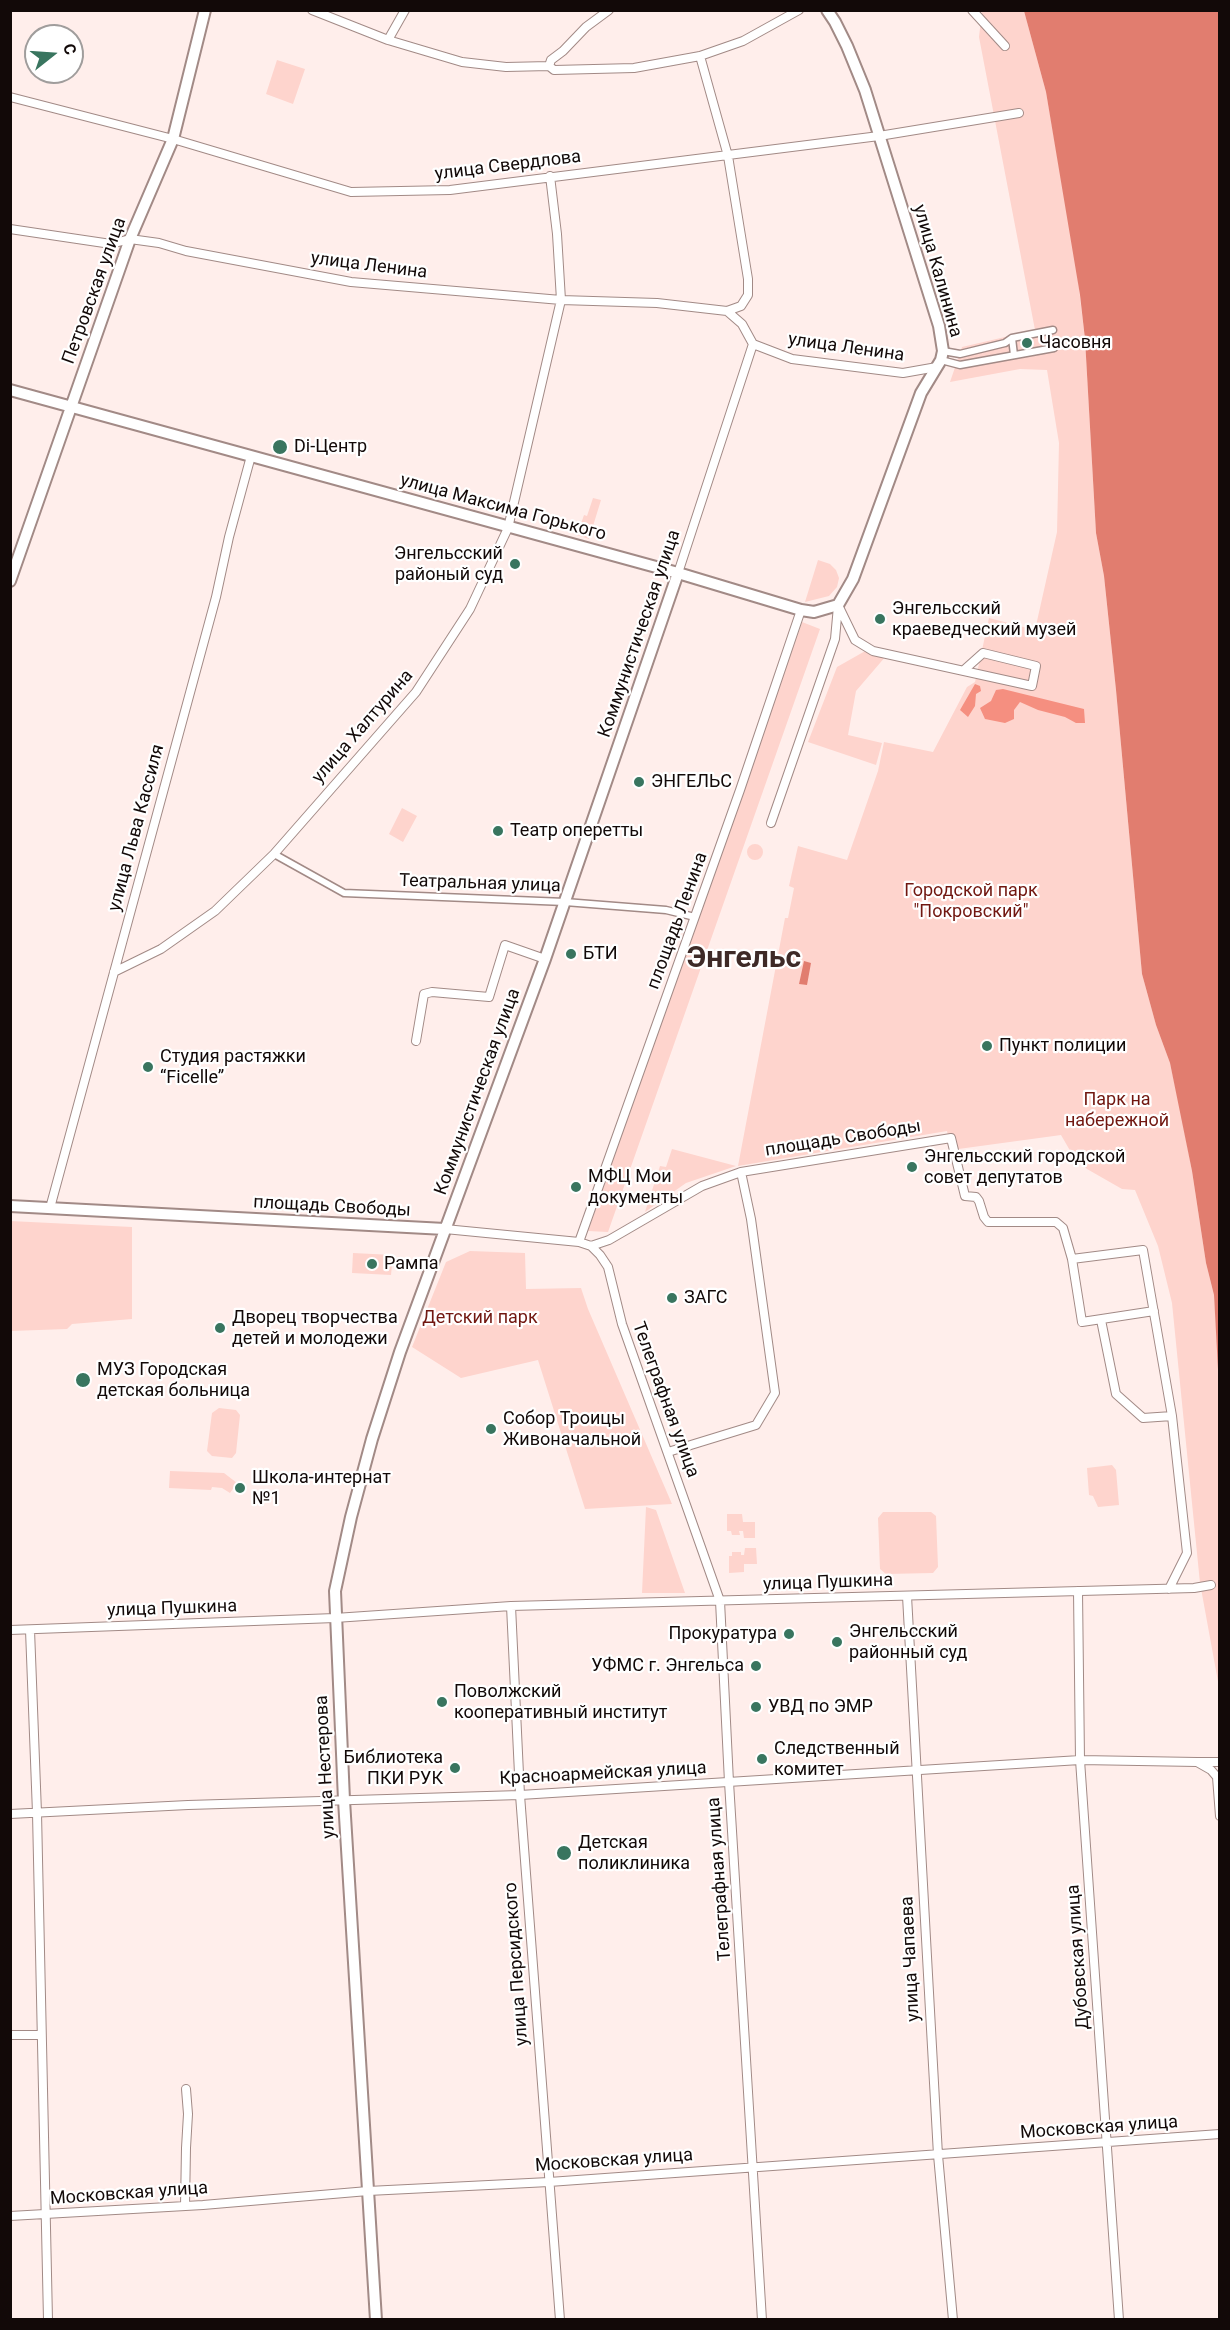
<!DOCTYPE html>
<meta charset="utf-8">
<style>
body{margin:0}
#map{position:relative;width:1230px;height:2330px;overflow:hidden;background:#ffeeeb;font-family:Roboto,sans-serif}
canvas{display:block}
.frame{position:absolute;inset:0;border:12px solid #120908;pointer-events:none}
.north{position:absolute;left:24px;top:24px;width:60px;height:60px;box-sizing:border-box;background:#fff;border:2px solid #a09d9c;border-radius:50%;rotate:73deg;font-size:16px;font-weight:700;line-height:24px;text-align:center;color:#120908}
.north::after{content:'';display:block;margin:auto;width:21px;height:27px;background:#39755f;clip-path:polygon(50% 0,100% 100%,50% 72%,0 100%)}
</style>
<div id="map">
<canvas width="1230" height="2330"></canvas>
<div class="frame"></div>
<div class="north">С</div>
</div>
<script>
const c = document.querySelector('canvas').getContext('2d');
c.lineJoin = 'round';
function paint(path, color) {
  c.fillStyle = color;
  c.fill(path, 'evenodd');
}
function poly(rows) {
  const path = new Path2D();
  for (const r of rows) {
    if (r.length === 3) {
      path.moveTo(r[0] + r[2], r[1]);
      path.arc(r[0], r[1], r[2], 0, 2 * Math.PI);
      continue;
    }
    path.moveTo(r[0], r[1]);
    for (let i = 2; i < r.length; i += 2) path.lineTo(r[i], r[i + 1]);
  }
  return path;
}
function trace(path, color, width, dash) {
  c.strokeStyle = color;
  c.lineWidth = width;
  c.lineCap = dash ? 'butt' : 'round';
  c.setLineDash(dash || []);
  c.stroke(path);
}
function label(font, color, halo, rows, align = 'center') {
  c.font = font + ' Roboto,sans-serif';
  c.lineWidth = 4.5;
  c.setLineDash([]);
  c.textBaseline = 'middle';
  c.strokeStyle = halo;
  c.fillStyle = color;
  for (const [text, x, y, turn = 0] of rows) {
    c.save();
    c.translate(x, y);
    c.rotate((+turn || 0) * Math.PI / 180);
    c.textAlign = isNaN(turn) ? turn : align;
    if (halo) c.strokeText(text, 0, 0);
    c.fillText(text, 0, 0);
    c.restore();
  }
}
const green = poly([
 [982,11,1024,11,1046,92,1076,263,1085,339,1096,533,1104,576,1116,690,1142,974,1156,1025,1170,1063,1180,1108,1192,1171,1206,1263,1214,1295,1220,1388,1219,1687,1200,1583,1172,1303,1158,1246,1135,1190,1122,1189,1087,1169,1072,1154,1061,1135,951,1150,947,1131,738,1166,785,918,788,918,794,888,789,886,798,846,847,860,878,771,884,742,933,752,967,687,975,682,989,618,1035,630,1057,532,1059,443,1047,370,1020,369,950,382,962,347,1035,330,979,37],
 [277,60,305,69,293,104,266,94],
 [593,498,601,500,589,539,577,535,584,515,587,516],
 [818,560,830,564,836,570,839,578,837,587,829,596,805,602],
 [802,622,820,629,608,1232,588,1231],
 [867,650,886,656,856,691,848,735,882,743,876,765,808,742,837,667],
 [402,808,417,816,403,842,389,834],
 [755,852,8],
 [672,1149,736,1166,686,1183,645,1212,660,1166,666,1167],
 [10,1221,132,1227,132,1319,72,1324,67,1329,11,1331],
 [470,1251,525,1253,526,1289,581,1288,588,1309,672,1504,585,1509,538,1360,461,1378,412,1347,446,1262],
 [353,1253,393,1255,391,1275,352,1273],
 [219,1408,236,1410,240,1415,236,1453,232,1458,212,1456,207,1451,212,1413],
 [1112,1465,1116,1470,1119,1505,1098,1507,1093,1496,1089,1495,1087,1468],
 [170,1471,224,1473,237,1483,230,1493,222,1488,212,1487,211,1490,169,1488],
 [646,1507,656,1510,685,1593,642,1593],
 [883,1512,931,1512,936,1516,938,1567,933,1573,886,1574,880,1569,878,1518],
 [727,1514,742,1514,743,1522,755,1522,755,1538,744,1538,743,1531,739,1531,740,1535,732,1535,731,1531,727,1531],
 [745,1548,756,1548,757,1564,744,1564,744,1572,729,1573,729,1556,732,1556,732,1552,741,1552,741,1555,744,1555]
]);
const forest = poly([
 [975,684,980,686,981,691,976,694,975,706,968,717,960,710],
 [1003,689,1084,709,1085,723,1076,723,1065,717,1038,710,1020,702,1014,710,1014,719,1005,723,985,719,980,708,991,701,996,690]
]);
const water = poly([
 [1024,11,1219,11,1219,1388,1214,1295,1206,1263,1192,1171,1170,1063,1156,1025,1142,974,1116,690,1104,576,1096,533,1085,339,1080,295,1046,92],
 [804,961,811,963,807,985,799,984]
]);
const pedestrian = poly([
 [1012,338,1014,355],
 [943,351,960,354,1005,343,1012,338,1053,330],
 [941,360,960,365,1054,348],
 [274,854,344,893,565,902,666,910,695,917]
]);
const minor = poly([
 [312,10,388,40,462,62,506,67,549,66,554,70,634,68,700,56,743,41,799,10],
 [972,10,1005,46],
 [388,40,405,10],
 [549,66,551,60,563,51,586,27,609,10],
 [10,97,173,139,351,192,450,190,879,136,1019,113],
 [10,229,111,244,130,239,159,243,186,251,351,282,561,300,657,303,727,311],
 [753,344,792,359,903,373,937,367],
 [678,573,753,344,742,324,727,311,741,306,748,295,748,279,728,156,700,56],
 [838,605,855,640,873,651,1032,686,1036,666,983,653,964,670],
 [771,823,835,639,838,606],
 [114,972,161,949,215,911,274,854,416,692,470,609,508,528,561,300,557,234,550,176],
 [416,1041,424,994,432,992,489,997,505,945,545,959],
 [50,1208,216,597,229,537,251,456],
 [445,1229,579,1242,591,1246,609,1240,702,1186,741,1172,951,1138,965,1196,976,1197,979,1201,984,1217,988,1222,1056,1222,1063,1228,1072,1259,1143,1250,1172,1416,1187,1553,1169,1589],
 [579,1242,740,790,801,610],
 [591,1246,600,1255,608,1267,622,1324,720,1601,729,1782,762,2320],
 [1072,1259,1082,1322,1154,1311],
 [1101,1320,1116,1394,1143,1418,1172,1416],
 [668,1452,756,1425,775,1393,751,1219,741,1172],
 [1078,1591,1080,1760,1119,2320],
 [907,1596,938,2155,953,2320],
 [511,1606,520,1795,560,2320],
 [10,1630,335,1618,511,1606,1194,1588,1211,1585],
 [30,1630,37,1813,48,2320],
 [1220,1762,1197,1762,1211,1770,1217,1777,1220,1816],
 [10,1814,188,1805,520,1795,1080,1760,1197,1762],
 [10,2035,41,2035],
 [185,2206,186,2148,188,2114,186,2089],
 [10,2216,203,2205,368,2191,549,2182,1220,2134]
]);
const secondary = poly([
 [10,390,678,573,801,610,814,612,838,605,853,579,921,393,941,360,943,351,939,326,865,90,847,46,835,22,827,10],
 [10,581,130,239,173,139,205,10],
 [10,1206,445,1229],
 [376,2320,344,1800,335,1591,351,1517,372,1439,400,1352,545,959,678,573]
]);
const markers = [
 [1027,343,6,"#39755f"],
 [280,447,8,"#39755f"],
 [515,564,6,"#39755f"],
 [880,619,6,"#39755f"],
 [639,782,6,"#39755f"],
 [498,831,6,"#39755f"],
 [571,954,6,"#39755f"],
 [987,1046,6,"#39755f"],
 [148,1067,6,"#39755f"],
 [912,1167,6,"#39755f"],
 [576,1187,6,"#39755f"],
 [372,1264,6,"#39755f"],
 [672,1298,6,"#39755f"],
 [220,1328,6,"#39755f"],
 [83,1380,8,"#39755f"],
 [491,1429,6,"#39755f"],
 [240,1488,6,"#39755f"],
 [789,1634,6,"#39755f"],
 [837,1642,6,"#39755f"],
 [756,1666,6,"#39755f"],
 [442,1702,6,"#39755f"],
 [756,1707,6,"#39755f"],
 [762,1759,6,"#39755f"],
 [455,1768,6,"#39755f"],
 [564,1853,8,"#39755f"]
];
const streetNames = [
 ["улица Свердлова",508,166,-7],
 ["улица Ленина",369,266,7],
 ["улица Калинина",937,271,74],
 ["Петровская улица",95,291,-70],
 ["улица Ленина",846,348,8],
 ["улица Максима Горького",503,508,15],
 ["Коммунистическая улица",640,634,-71],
 ["улица Халтурина",363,727,-49],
 ["улица Льва Кассиля",137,828,-75],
 ["Театральная улица",480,884,2],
 ["площадь Ленина",678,921,-70],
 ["Коммунистическая улица",478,1092,-70],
 ["площадь Свободы",843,1139,-9],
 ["площадь Свободы",332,1207,3],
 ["Телеграфная улица",665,1400,70],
 ["улица Пушкина",828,1583,-2],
 ["улица Пушкина",172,1609,-2],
 ["улица Нестерова",326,1767,-93],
 ["Красноармейская улица",603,1774,-3],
 ["Телеграфная улица",720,1879,-94],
 ["Дубовская улица",1079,1957,-94],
 ["улица Чапаева",911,1959,-93],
 ["улица Персидского",517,1964,-94],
 ["Московская улица",1099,2128,-4],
 ["Московская улица",614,2161,-4],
 ["Московская улица",129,2194,-4]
];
const poiNames = [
 ["Часовня",1039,343],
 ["Di-Центр",294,447],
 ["Энгельсский",503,554,"right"],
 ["районый суд",503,575,"right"],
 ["Энгельсский",892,609],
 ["краеведческий музей",892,630],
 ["ЭНГЕЛЬС",651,782],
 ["Театр оперетты",510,831],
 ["БТИ",583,954],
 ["Пункт полиции",999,1046],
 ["Студия растяжки",160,1057],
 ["“Ficelle”",160,1078],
 ["Энгельсский городской",924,1157],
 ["совет депутатов",924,1178],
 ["МФЦ Мои",588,1177],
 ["документы",588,1198],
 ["Рампа",384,1264],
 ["ЗАГС",684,1298],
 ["Дворец творчества",232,1318],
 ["детей и молодежи",232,1339],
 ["МУЗ Городская",97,1370],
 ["детская больница",97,1391],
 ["Собор Троицы",503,1419],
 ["Живоначальной",503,1440],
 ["Школа-интернат",252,1478],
 ["№1",252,1499],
 ["Энгельсский",849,1632],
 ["районный суд",849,1653],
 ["Прокуратура",777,1634,"right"],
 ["УФМС г. Энгельса",744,1666,"right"],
 ["Поволжский",454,1692],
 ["кооперативный институт",454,1713],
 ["УВД по ЭМР",768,1707],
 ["Следственный",774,1749],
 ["комитет",774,1770],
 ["Библиотека",443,1758,"right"],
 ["ПКИ РУК",443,1779,"right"],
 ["Детская",578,1843],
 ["поликлиника",578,1864]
];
const parkNames = [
 ["Городской парк",971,891],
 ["\"Покровский\"",971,912],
 ["Парк на",1117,1100],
 ["набережной",1117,1121],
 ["Детский парк",480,1318]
];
const townNames = [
 ["Энгельс",744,959]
];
paint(green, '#fed4cd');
paint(forest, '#f58f80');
paint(water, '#e17d6f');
trace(pedestrian, '#a28a86', 9);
trace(minor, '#a28a86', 10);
trace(secondary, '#a28a86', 14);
trace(pedestrian, '#fff', 6);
trace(minor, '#fff', 8);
trace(secondary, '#fff', 10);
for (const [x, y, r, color] of markers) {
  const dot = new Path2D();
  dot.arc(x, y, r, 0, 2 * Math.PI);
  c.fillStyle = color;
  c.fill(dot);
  trace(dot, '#fff', 2);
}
label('18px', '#120908', '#fff', streetNames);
label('18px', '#120908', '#fff', poiNames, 'left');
label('18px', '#711710', '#fff', parkNames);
label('bold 30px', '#3e2a27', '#fff', townNames);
</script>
